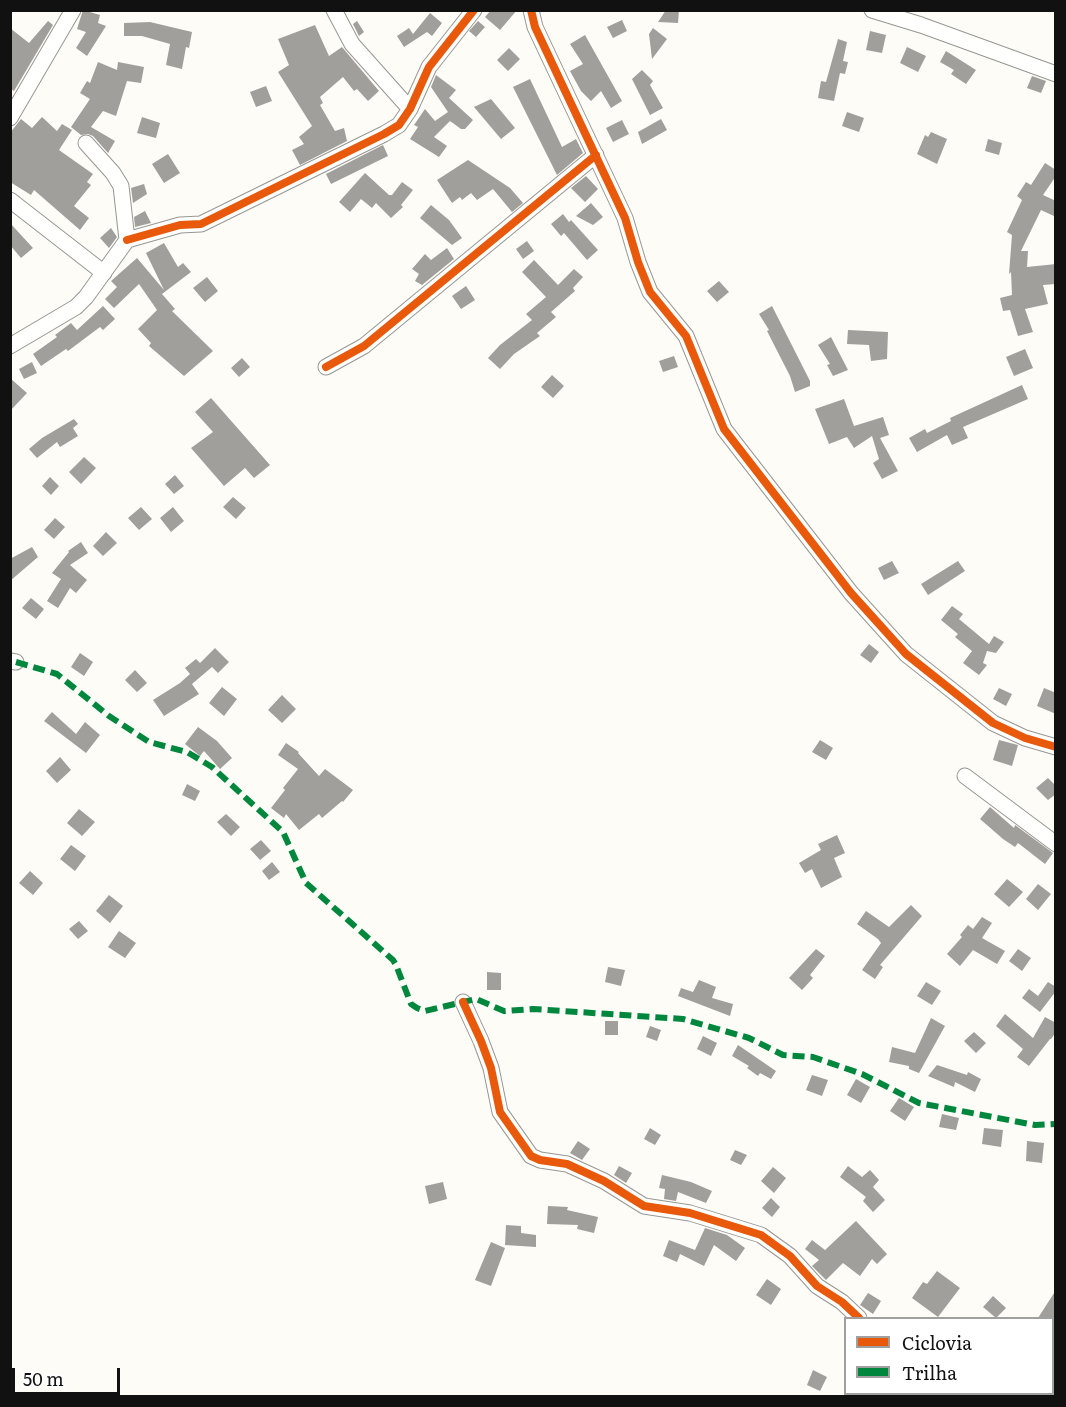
<!DOCTYPE html>
<style>
body{margin:0}
#map{position:relative;width:1066px;height:1407px;overflow:hidden;background:#fdfcf7;font-family:Literata,serif}
canvas{display:block}
.frame{position:absolute;inset:0;border:12px solid #111;pointer-events:none}
.legend{position:absolute;left:844px;top:1317px;width:210px;height:78px;box-sizing:border-box;background:#fff;border:2px solid #a0a0a0;margin:0;padding:8px 10px;list-style:none;font-size:18px;color:#111}
.legend li{display:flex;align-items:center;gap:12px;height:30px}
.legend b{width:30px;border:2px solid #a0a0a0}
.scale{position:absolute;left:12px;top:1368px;width:108px;height:27px;box-sizing:border-box;border:3px solid #111;border-top:0;padding-left:8px;font-size:18px;line-height:21px;white-space:nowrap;color:#111;-webkit-text-stroke:4px #fff;paint-order:stroke}
</style>
<div id="map">
<canvas width="1066" height="1407"></canvas>
<div class="frame"></div>
<ul class="legend">
<li><b style="height:8px;background:#e8590c"></b>Ciclovia</li>
<li><b style="height:8px;background:#00873e"></b>Trilha</li>
</ul>
<div class="scale">50 m</div>
</div>
<script>
const c = document.querySelector('canvas').getContext('2d');
c.lineJoin = 'round';
function paint(path, color) {
  c.fillStyle = color;
  c.fill(path, 'evenodd');
}
function poly(rows) {
  const path = new Path2D();
  for (const r of rows) {
    path.moveTo(r[0], r[1]);
    for (let i = 2; i < r.length; i += 2) path.lineTo(r[i], r[i + 1]);
  }
  return path;
}
function trace(path, color, width, dash) {
  c.strokeStyle = color;
  c.lineWidth = width;
  c.lineCap = dash ? 'butt' : 'round';
  c.setLineDash(dash || []);
  c.stroke(path);
}
const building = poly([
 [83,10,100,15,98,23,106,26,87,56,76,48,86,32,77,29],
 [491,10,517,10,500,30,485,17],
 [666,10,679,10,678,23,658,22],
 [430,13,442,23,432,36,427,32,404,47,397,36,409,28,413,34],
 [622,20,627,31,613,38,607,27],
 [48,21,53,25,14,91,10,88,10,28,29,43],
 [357,21,364,32,359,36,353,24],
 [478,21,485,27,476,37,469,31],
 [150,22,192,32,189,48,186,47,182,69,166,65,170,44,142,36,124,36,124,23],
 [315,25,329,56,342,47,379,91,368,101,357,89,354,91,343,77,320,97,323,103,320,105,335,131,344,128,347,141,300,165,292,150,304,144,299,137,312,126,278,72,289,65,278,39],
 [653,28,667,39,652,59,649,34],
 [870,31,886,35,882,53,866,50],
 [585,35,622,101,611,108,601,91,591,101,581,91,570,71,583,64,570,44],
 [838,39,847,42,843,61,848,62,845,74,840,73,834,101,818,98,821,81,826,82],
 [907,47,926,56,918,72,900,63],
 [509,48,520,59,508,71,497,60],
 [946,51,976,70,966,84,951,74,954,70,940,62],
 [98,62,117,70,118,62,144,67,141,83,127,81,116,116,103,111,91,127,115,141,108,153,93,136,88,134,81,135,71,127,90,99,80,93,87,81,90,83],
 [642,70,653,81,650,85,663,108,650,115,632,79],
 [436,75,456,90,449,98,473,120,465,129,461,129,450,121,434,137,447,146,439,157,410,139,418,127,414,125,425,109,435,121,448,112,431,87],
 [1032,76,1046,81,1041,93,1027,88],
 [530,79,562,147,576,139,583,153,557,175,513,87],
 [266,86,272,101,256,107,250,92],
 [491,99,515,128,501,139,474,107],
 [847,112,864,118,859,132,842,126],
 [42,117,57,131,62,124,72,130,59,150,93,174,87,182,91,185,74,206,89,218,80,230,34,190,31,195,10,182,10,133,21,119,32,128],
 [142,117,160,123,156,138,137,133],
 [661,119,667,130,642,144,638,132],
 [622,120,629,134,613,142,606,128],
 [931,132,947,139,937,164,917,154,925,135,928,137],
 [988,139,1002,143,999,155,985,151],
 [383,145,388,156,331,184,326,174],
 [168,154,180,173,164,183,152,164],
 [468,160,510,188,523,203,512,212,493,189,477,200,471,193,462,200,460,197,452,203,437,180],
 [1045,163,1056,170,1056,176,1043,195,1056,201,1056,217,1041,210,1021,251,1028,251,1027,267,1056,264,1056,284,1043,285,1048,304,1025,309,1033,332,1018,336,1010,310,1003,311,1000,298,1012,295,1011,272,1009,274,1012,235,1007,232,1022,200,1017,196,1026,182,1031,185],
 [365,173,389,195,392,195,402,182,413,190,401,205,403,207,391,218,376,203,372,208,361,199,350,212,339,202],
 [586,176,598,189,585,202,571,188],
 [144,184,147,194,133,203,131,188],
 [591,203,603,217,593,225,576,216],
 [431,205,449,220,462,238,452,245,420,218],
 [145,211,151,223,135,227,134,217],
 [563,214,569,222,571,220,598,250,587,260,564,233,561,236,551,224],
 [10,223,33,248,21,258,10,245],
 [111,228,117,237,109,248,100,238],
 [527,241,534,251,523,259,516,249],
 [164,243,178,267,183,263,191,272,162,294,175,309,172,311,213,351,184,376,149,346,151,343,138,329,157,310,139,284,114,308,105,299,117,287,111,281,137,258,164,290,146,253],
 [447,248,454,259,422,285,415,281,419,274,412,269,425,254,431,260],
 [534,260,558,285,574,269,583,277,573,288,575,291,551,312,556,317,537,333,540,336,514,354,500,369,488,358,500,345,532,320,526,314,546,297,522,272],
 [207,277,218,291,205,302,193,288],
 [719,281,729,292,717,302,707,291],
 [466,286,475,300,461,309,452,296],
 [103,306,115,319,103,330,100,327,68,351,66,349,41,366,33,354,57,337,55,335,71,323,77,330],
 [772,306,810,381,810,386,795,392,790,376,767,331,769,330,759,314],
 [848,330,888,332,887,359,871,361,869,345,847,344],
 [831,337,848,370,833,376,827,365,830,364,818,345],
 [1025,349,1033,368,1014,376,1006,357],
 [674,356,678,367,663,372,659,361],
 [242,358,250,367,239,377,231,368],
 [32,362,37,373,24,379,19,369],
 [552,375,564,386,553,398,541,387],
 [10,378,27,393,10,411],
 [1022,385,1028,399,963,427,968,438,952,445,947,435,917,452,909,438,925,429,927,433,951,421,950,418],
 [211,398,270,465,254,478,245,468,224,486,191,448,213,432,195,412],
 [844,399,854,426,883,417,889,435,880,438,898,471,882,479,873,463,879,459,872,436,854,448,847,437,829,444,815,409],
 [74,419,78,424,73,428,78,436,60,447,57,442,37,458,29,449,42,438],
 [84,457,96,468,81,484,69,472],
 [175,475,184,486,174,494,165,484],
 [50,477,59,486,51,495,42,486],
 [233,497,246,508,236,519,223,507],
 [141,507,152,519,139,530,128,518],
 [173,507,184,521,171,532,160,518],
 [55,518,65,527,54,539,44,530],
 [106,532,117,543,103,556,93,546],
 [81,542,88,553,70,565,87,580,76,593,70,588,58,608,47,601,61,579,52,573,69,552,68,551],
 [32,547,38,557,10,581,10,559],
 [892,561,899,573,884,580,878,568],
 [958,561,965,571,928,595,921,584],
 [31,598,44,609,36,619,22,608],
 [952,606,963,614,959,619,989,644,994,636,1004,642,996,653,987,651,983,663,987,665,979,675,963,663,972,651,955,637,958,634,941,620],
 [869,644,879,652,871,663,860,655],
 [215,648,229,662,218,673,212,667,192,684,199,694,164,716,153,700,180,683,190,674,185,668,196,659,200,663],
 [80,653,93,662,84,676,71,667],
 [135,670,147,683,137,692,125,680],
 [222,687,237,699,224,716,209,703],
 [999,688,1012,694,1006,706,993,699],
 [1044,688,1056,693,1056,714,1037,706],
 [282,695,296,709,282,723,268,710],
 [52,712,76,734,85,722,100,735,86,753,44,721],
 [198,727,217,741,232,758,220,769,204,751,200,756,185,744],
 [820,740,833,748,826,760,812,752],
 [999,740,1018,745,1012,766,993,760],
 [286,743,299,752,298,753,319,776,325,769,353,790,343,802,342,801,322,818,319,814,299,830,286,814,284,818,271,808,285,790,283,788,298,769,278,755],
 [60,757,71,770,57,783,46,771],
 [1048,778,1056,786,1056,794,1048,800,1036,788],
 [187,784,200,791,195,801,182,795],
 [990,807,1014,828,1015,825,1053,853,1045,864,1018,843,1015,847,1003,839,980,819],
 [79,809,95,822,82,836,67,823],
 [226,814,240,827,231,836,217,822],
 [837,835,845,853,834,858,842,877,821,888,812,869,805,873,799,863,821,850,818,844],
 [261,840,271,851,260,860,250,849],
 [71,845,86,856,75,871,60,859],
 [272,862,280,872,269,880,262,871],
 [30,871,43,883,33,895,19,883],
 [1007,879,1023,892,1009,907,994,894],
 [1038,884,1051,894,1038,910,1026,899],
 [109,895,123,906,110,923,96,911],
 [911,905,922,916,880,965,883,967,875,979,862,970,881,943,878,939,857,924,866,911,889,927],
 [982,917,992,923,982,938,1005,951,997,964,973,950,960,966,947,954,962,937,960,935,968,925,973,929],
 [79,921,88,931,78,939,69,929],
 [119,931,136,943,125,958,108,947],
 [816,949,825,956,810,975,813,978,802,990,789,978],
 [1018,949,1031,958,1022,971,1009,961],
 [608,967,625,970,621,986,605,982],
 [487,972,501,973,501,990,487,990],
 [699,980,716,987,712,998,733,1004,730,1016,678,996,681,988,693,992],
 [926,982,941,991,932,1005,917,996],
 [1048,982,1056,987,1056,991,1040,1012,1022,998,1029,989,1038,996],
 [1005,1014,1033,1038,1045,1017,1056,1023,1056,1032,1051,1039,1050,1039,1029,1066,1017,1057,1023,1049,996,1026],
 [931,1018,945,1026,919,1073,909,1069,909,1066,889,1062,892,1047,915,1053],
 [605,1021,618,1021,618,1035,605,1035],
 [650,1026,661,1030,657,1041,646,1037],
 [974,1032,986,1043,976,1053,964,1041],
 [703,1036,717,1043,711,1056,697,1049],
 [738,1045,776,1071,771,1079,760,1073,758,1076,747,1068,749,1066,732,1056],
 [937,1065,967,1075,968,1072,981,1079,975,1092,955,1082,954,1087,928,1076],
 [812,1075,828,1080,822,1096,806,1090],
 [856,1079,870,1087,861,1103,847,1095],
 [899,1098,914,1107,905,1121,890,1111],
 [942,1114,959,1118,956,1130,939,1127],
 [650,1128,661,1135,655,1145,644,1139],
 [984,1128,1003,1130,1001,1147,982,1144],
 [578,1141,590,1149,582,1160,570,1153],
 [1027,1141,1044,1143,1042,1163,1026,1161],
 [735,1150,747,1155,741,1165,730,1160],
 [619,1166,632,1173,626,1183,614,1175],
 [848,1166,862,1177,870,1170,879,1180,873,1187,885,1200,873,1212,863,1201,866,1197,840,1177],
 [773,1167,786,1178,774,1193,761,1181],
 [662,1175,691,1182,712,1191,706,1203,678,1192,676,1201,664,1199,665,1189,659,1188],
 [443,1182,447,1199,429,1204,425,1186],
 [771,1198,780,1207,772,1217,762,1208],
 [548,1206,568,1207,567,1210,598,1217,594,1233,577,1229,578,1225,547,1224],
 [856,1221,887,1254,877,1264,872,1259,860,1276,843,1263,826,1280,812,1266,819,1260,805,1249,812,1240,825,1250],
 [506,1225,521,1226,521,1233,536,1235,536,1247,505,1245],
 [705,1228,727,1235,745,1248,736,1261,714,1245,704,1266,680,1254,677,1262,663,1256,669,1240,695,1250],
 [491,1242,505,1248,491,1286,475,1280],
 [937,1271,960,1288,938,1317,912,1298,923,1282,927,1284],
 [767,1279,781,1289,771,1305,756,1295],
 [1056,1290,1056,1318,1038,1318],
 [868,1293,881,1301,873,1314,860,1305],
 [993,1296,1006,1308,996,1318,983,1307],
 [813,1370,827,1377,820,1391,807,1385]
]);
const street = poly([
 [334,10,352,44,410,109],
 [531,10,535,27,625,218,638,262,650,292,686,336,724,429,851,593,906,654,993,723,1025,738,1056,747],
 [872,10,921,25,1056,74],
 [10,118,73,10],
 [10,200,104,273],
 [127,240,180,225,201,224,384,134,399,125,410,109,429,67,474,10],
 [10,346,76,307,86,297,127,240,121,186,113,173,86,143],
 [326,367,364,346,596,155],
 [10,661,16,662],
 [965,776,1056,844],
 [463,1002,481,1041,491,1068,500,1112,531,1156,540,1160,567,1164,604,1181,644,1206,690,1213,761,1235,790,1256,817,1286,842,1302,859,1318],
 [956,1394,959,1396]
]);
const quiet = poly([
 [16,662,57,674,109,716,149,742,187,752,212,767,283,832,306,883,393,960,396,965,411,1004,417,1008,425,1011,476,999,504,1011,533,1009,683,1019,749,1038,783,1055,813,1057,862,1074,919,1103,1035,1125,1056,1124]
]);
const cycleway = poly([
 [531,10,535,27,625,218,638,262,650,292,686,336,724,429,851,593,906,654,993,723,1025,738,1056,747],
 [127,240,180,225,201,224,384,134,399,125,410,109,429,67,474,10],
 [326,367,364,346,596,155],
 [463,1002,481,1041,491,1068,500,1112,531,1156,540,1160,567,1164,604,1181,644,1206,690,1213,761,1235,790,1256,817,1286,842,1302,859,1318]
]);
paint(building, '#a19f9c');
trace(street, '#979795', 17);
trace(street, '#fffffe', 15);
trace(quiet, '#00873e', 6, [12, 6]);
trace(cycleway, '#e8590c', 8);
</script>
